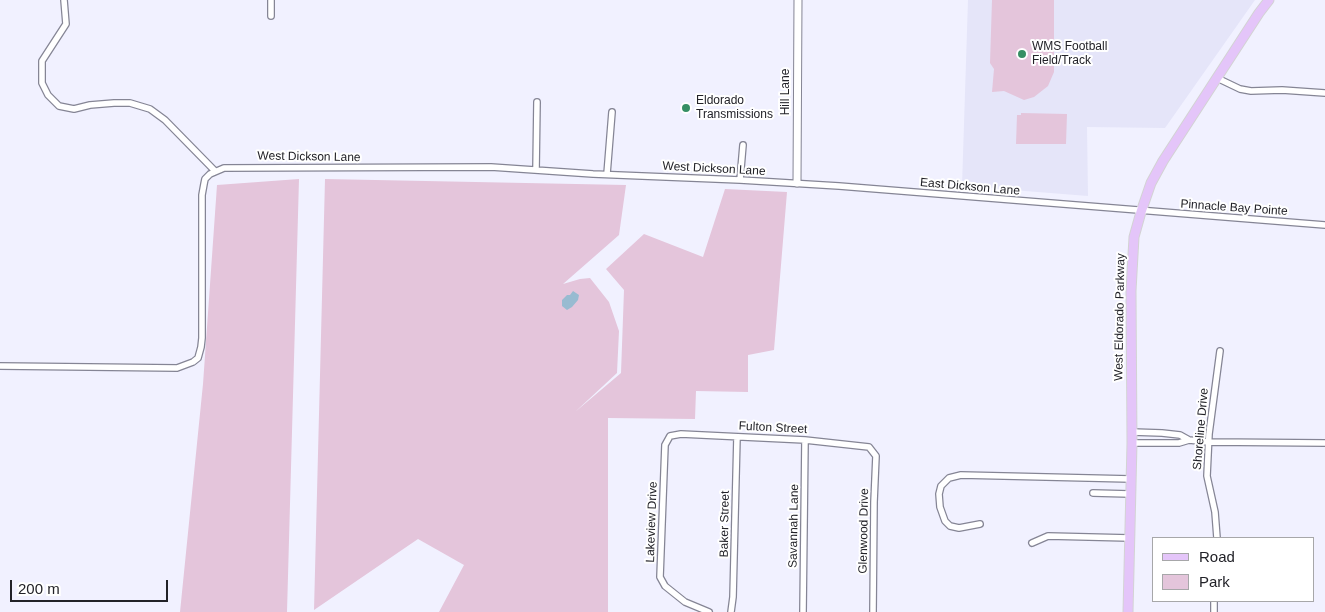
<!DOCTYPE html>
<style>
body{margin:0}
#map{position:relative;width:1325px;height:612px;overflow:hidden;background:#f1f1ff;font-family:Arial,sans-serif}
canvas{display:block}
.legend{position:absolute;left:1152px;top:537px;width:162px;height:65px;box-sizing:border-box;background:#fff;border:1px solid #a7a7a9;margin:0;padding:6px 9px;list-style:none;font-size:15px;color:#222228}
.legend li{display:flex;align-items:center;gap:10px;height:25px}
.legend b{width:25px;border:1px solid #a7a7a9}
.scale{position:absolute;left:10px;top:580px;width:158px;height:22px;box-sizing:border-box;border:2px solid #222228;border-top:0;padding-left:6px;font-size:15px;line-height:18px;white-space:nowrap;color:#222228;-webkit-text-stroke:4px #fff;paint-order:stroke}
</style>
<div id="map">
<canvas width="1325" height="612"></canvas>
<ul class="legend">
<li><b style="height:6px;background:#e4c5f9"></b>Road</li>
<li><b style="height:14px;background:#e4c5db"></b>Park</li>
</ul>
<div class="scale">200 m</div>
</div>
<script>
const c = document.querySelector('canvas').getContext('2d');
c.lineJoin = 'round';
function paint(path, color) {
  c.fillStyle = color;
  c.fill(path, 'evenodd');
}
function poly(rows) {
  const path = new Path2D();
  for (const r of rows) {
    path.moveTo(r[0], r[1]);
    for (let i = 2; i < r.length; i += 2) path.lineTo(r[i], r[i + 1]);
  }
  return path;
}
function trace(path, color, width, dash) {
  c.strokeStyle = color;
  c.lineWidth = width;
  c.lineCap = dash ? 'butt' : 'round';
  c.setLineDash(dash || []);
  c.stroke(path);
}
function label(font, color, halo, rows, align = 'center') {
  c.font = font + ' Arial,sans-serif';
  c.lineWidth = 4;
  c.setLineDash([]);
  c.textBaseline = 'middle';
  c.strokeStyle = halo;
  c.fillStyle = color;
  for (const [text, x, y, turn = 0] of rows) {
    c.save();
    c.translate(x, y);
    c.rotate((+turn || 0) * Math.PI / 180);
    c.textAlign = isNaN(turn) ? turn : align;
    if (halo) c.strokeText(text, 0, 0);
    c.fillText(text, 0, 0);
    c.restore();
  }
}
const built = poly([
 [968,0,1255,0,1165,128,1087,127,1088,196,962,186]
]);
const green = poly([
 [992,0,1054,0,1054,72,1048,86,1034,97,1024,100,1004,91,992,92,994,69,990,63],
 [1021,113,1067,114,1066,144,1016,144,1017,115,1021,115],
 [299,179,287,612,180,612,203,384,217,185],
 [325,179,626,185,619,235,563,284,580,279,590,278,609,302,619,331,617,373,575,412,621,373,624,290,606,269,644,234,703,257,725,189,787,192,774,350,748,355,748,392,696,391,695,419,608,418,608,612,439,612,464,565,418,539,314,610]
]);
const water = poly([
 [573,291,579,295,578,300,572,307,567,310,562,306,562,300,567,295,570,295]
]);
const minor = poly([
 [64,0,66,24,42,61,42,83,48,95,59,106,74,109,90,105,114,103,130,103,150,109,165,120,215,171],
 [271,16,271,0],
 [1217,78,1240,89,1251,91,1282,90,1325,93],
 [536,170,537,102],
 [607,174,612,112],
 [740,180,743,145],
 [0,366,177,368,193,362,198,358,201,347,202,338,202,195,204,184,205,179,210,174,224,168,491,167,593,174,740,180,839,186,1325,225],
 [1132,432,1162,433,1180,435,1189,440,1209,442,1325,443],
 [1132,443,1179,443,1189,440],
 [1093,493,1130,494],
 [980,524,959,528,950,526,945,521,940,507,939,494,941,486,949,478,961,475,1131,479],
 [1217,538,1215,512,1207,476,1209,434,1220,351],
 [1032,543,1048,536,1130,538],
 [709,612,685,602,665,586,660,577,665,445,670,436,681,434,805,440,869,447,876,456,874,502,873,612],
 [731,612,733,597,737,437],
 [803,612,805,440],
 [1214,612,1214,601]
]);
const tertiary = poly([
 [797,183,798,0]
]);
const primary = poly([
 [1128,612,1132,443,1131,291,1134,237,1141,212,1151,183,1163,161,1259,13,1269,0]
]);
const markers = [
 [1022,54,5,"#368f64"],
 [686,108,5,"#368f64"]
];
const poiNames = [
 ["WMS Football",1032,47],
 ["Field/Track",1032,61],
 ["Eldorado",696,101],
 ["Transmissions",696,115]
];
const streetNames = [
 ["Hill Lane",786,92,-90],
 ["West Dickson Lane",309,157,1],
 ["West Dickson Lane",714,169,3],
 ["East Dickson Lane",970,187,5],
 ["Pinnacle Bay Pointe",1234,208,4],
 ["West Eldorado Parkway",1120,317,-89],
 ["Fulton Street",773,428,3],
 ["Shoreline Drive",1201,429,-85],
 ["Lakeview Drive",652,522,-88],
 ["Baker Street",725,524,-89],
 ["Savannah Lane",794,526,-89],
 ["Glenwood Drive",864,531,-89]
];
paint(built, '#e5e5f9');
paint(green, '#e4c5db');
paint(water, '#98bbd1');
trace(minor, '#858595', 8);
trace(tertiary, '#858595', 9);
trace(primary, '#d3d3d4', 11);
trace(minor, '#fff', 5.5);
trace(tertiary, '#fff', 7);
trace(primary, '#e4c5f9', 9);
for (const [x, y, r, color] of markers) {
  const dot = new Path2D();
  dot.arc(x, y, r, 0, 2 * Math.PI);
  c.fillStyle = color;
  c.fill(dot);
  trace(dot, '#fff', 2);
}
label('12px', '#222228', '#fff', poiNames, 'left');
label('12px', '#222228', '#fff', streetNames);
</script>
